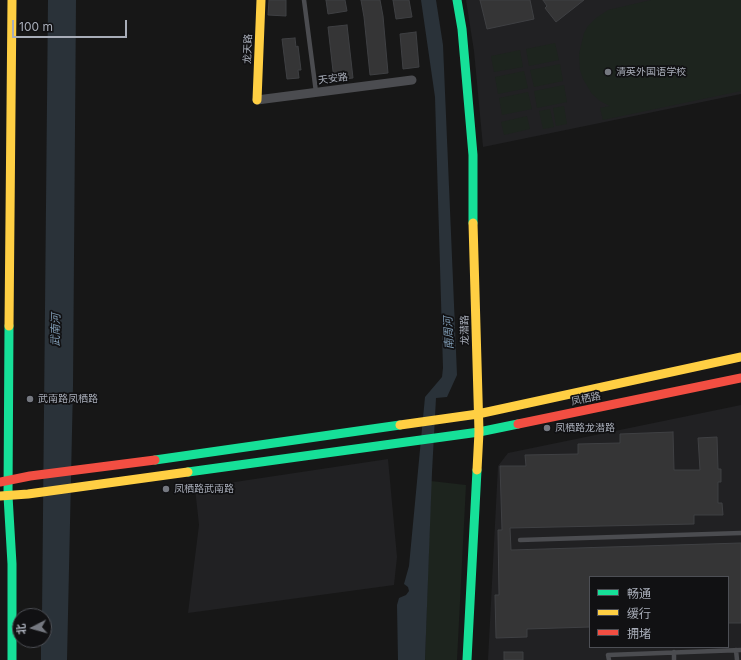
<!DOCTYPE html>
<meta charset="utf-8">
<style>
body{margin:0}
#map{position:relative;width:741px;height:660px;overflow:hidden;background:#171717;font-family:Inter,"Noto Sans SC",sans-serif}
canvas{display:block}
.legend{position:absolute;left:589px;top:576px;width:140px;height:72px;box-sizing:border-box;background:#111113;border:1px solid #4d4f55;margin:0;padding:5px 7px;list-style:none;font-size:12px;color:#a8adb8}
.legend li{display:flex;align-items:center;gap:8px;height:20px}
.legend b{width:20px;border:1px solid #4d4f55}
.north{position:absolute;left:12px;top:608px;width:40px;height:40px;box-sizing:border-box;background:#111113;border:1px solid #4d4f55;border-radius:50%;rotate:264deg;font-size:11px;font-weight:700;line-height:16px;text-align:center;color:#a8adb8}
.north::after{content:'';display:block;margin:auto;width:14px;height:18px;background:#757880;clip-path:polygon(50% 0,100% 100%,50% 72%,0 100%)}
.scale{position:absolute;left:12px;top:20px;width:115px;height:18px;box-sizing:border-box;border:2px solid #a8adb8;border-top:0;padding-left:5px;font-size:12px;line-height:14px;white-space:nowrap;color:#a8adb8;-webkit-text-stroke:3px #111113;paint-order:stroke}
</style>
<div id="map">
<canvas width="741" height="660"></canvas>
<ul class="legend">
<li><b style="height:5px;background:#16e098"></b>畅通</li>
<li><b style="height:5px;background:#ffcf43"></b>缓行</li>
<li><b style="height:5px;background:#f24e42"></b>拥堵</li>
</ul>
<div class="north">北</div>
<div class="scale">100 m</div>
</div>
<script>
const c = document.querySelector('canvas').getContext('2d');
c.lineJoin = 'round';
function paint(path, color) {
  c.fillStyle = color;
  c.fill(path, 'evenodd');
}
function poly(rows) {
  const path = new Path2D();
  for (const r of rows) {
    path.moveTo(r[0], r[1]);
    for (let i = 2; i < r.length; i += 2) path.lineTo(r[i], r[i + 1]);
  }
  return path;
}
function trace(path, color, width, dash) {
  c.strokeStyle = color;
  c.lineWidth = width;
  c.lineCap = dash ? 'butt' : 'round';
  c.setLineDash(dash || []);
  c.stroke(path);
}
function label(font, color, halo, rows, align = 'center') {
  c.font = font + ' Inter,"Noto Sans SC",sans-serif';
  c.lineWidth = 3.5;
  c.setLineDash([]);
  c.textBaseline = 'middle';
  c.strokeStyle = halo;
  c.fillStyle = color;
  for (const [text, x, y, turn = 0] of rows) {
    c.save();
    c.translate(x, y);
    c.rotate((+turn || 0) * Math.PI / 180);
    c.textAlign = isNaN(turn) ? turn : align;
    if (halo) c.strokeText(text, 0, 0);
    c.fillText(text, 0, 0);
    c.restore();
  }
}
const built = poly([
 [466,0,741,0,741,94,483,147,474,51],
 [741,405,741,660,488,660,498,466,508,453],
 [590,577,728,577,728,647,590,647],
 [388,459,397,557,394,585,188,613,199,525,195,488]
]);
const green = poly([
 [651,0,741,0,741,91,603,120,600,108,610,106,600,101,592,94,583,79,580,70,579,54,584,33,588,26,596,18,608,10],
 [555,43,559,60,529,66,526,49],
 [520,50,523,67,494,72,491,56],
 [560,64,563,81,534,87,530,70],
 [524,71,528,88,498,94,495,77],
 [564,85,567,102,537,108,534,91],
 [528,92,532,109,502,115,499,98],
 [564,106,567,124,556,126,553,108],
 [550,109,554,127,543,129,539,111],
 [527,116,530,129,504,135,501,122],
 [431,481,466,485,457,660,425,660]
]);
const water = poly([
 [48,0,76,0,73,386,67,660,41,660,41,640,44,640,44,616,42,616],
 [421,0,436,0,443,45,457,375,447,397,436,398,432,472,425,660,398,660,397,605,399,598,406,595,409,591,408,587,404,584,409,566,425,397,442,377,443,368,435,97]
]);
const building = poly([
 [269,0,286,0,286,16,268,15,269,0],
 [326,0,345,0,347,11,328,14,326,0],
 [361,0,380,0,383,16,388,73,370,75,364,17,361,0],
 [393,0,409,0,412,17,396,19,393,0],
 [480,0,530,0,534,19,487,29,480,0],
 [543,0,584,0,556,22,545,8,547,6,543,0],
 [347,25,353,78,334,80,328,27,347,25],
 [416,32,419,67,403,69,400,34,416,32],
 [295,38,296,47,298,46,301,70,298,70,299,78,287,79,282,39,295,38],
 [673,432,674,470,700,470,698,438,717,437,718,469,721,469,721,482,718,482,718,503,722,503,723,515,694,515,694,524,510,528,511,550,741,543,741,623,728,623,728,577,590,577,590,627,527,629,527,637,496,638,495,595,499,595,498,530,502,530,500,466,526,466,525,455,578,454,578,444,620,443,620,434,673,432],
 [504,652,523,652,523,660,504,660,504,652]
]);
const lane = poly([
 [304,0,316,92],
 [520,540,741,533],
 [736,650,737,660],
 [674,652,674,660],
 [609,660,608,655,741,650]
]);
const street = poly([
 [257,100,412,80]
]);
const fast = poly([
 [457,0,462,29,473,155,473,223],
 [9,326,8,496,12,564,12,660],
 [155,460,400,425],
 [188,472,479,432,518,424],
 [467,660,477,470]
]);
const slow = poly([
 [257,100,261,0],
 [473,223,479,432,477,470],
 [9,326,12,0],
 [400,425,478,414,741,357],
 [0,496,28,494,188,472]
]);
const jam = poly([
 [518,424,741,378],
 [0,482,30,476,155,460]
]);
const markers = [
 [608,72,4,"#757880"],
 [30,399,4,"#757880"],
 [547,428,4,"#757880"],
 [166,489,4,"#757880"]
];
const streetNames = [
 ["龙天路",248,49,-88],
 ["天安路",333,79,-7],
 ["龙潜路",465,330,-91],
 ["凤栖路",586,399,-12]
];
const poiNames = [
 ["清英外国语学校",616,72],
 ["武南路凤栖路",38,399],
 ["凤栖路龙潜路",555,428],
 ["凤栖路武南路",174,489]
];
const waterNames = [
 ["武南河",56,330,-89],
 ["南周河",449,333,-92]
];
paint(built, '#212123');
paint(green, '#1d241e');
paint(water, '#2a3239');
paint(building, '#353536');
trace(building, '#3f4043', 1);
trace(lane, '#4b4c50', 4.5);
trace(street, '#4b4c50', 9);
trace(fast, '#16e098', 9);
trace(slow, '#ffcf43', 9);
trace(jam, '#f24e42', 9);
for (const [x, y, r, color] of markers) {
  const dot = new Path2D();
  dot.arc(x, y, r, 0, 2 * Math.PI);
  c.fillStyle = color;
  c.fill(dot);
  trace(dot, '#111113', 1.5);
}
label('10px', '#a8adb8', '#111113', streetNames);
label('10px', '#a8adb8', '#111113', poiNames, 'left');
label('italic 11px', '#7f9bb3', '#111113', waterNames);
</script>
